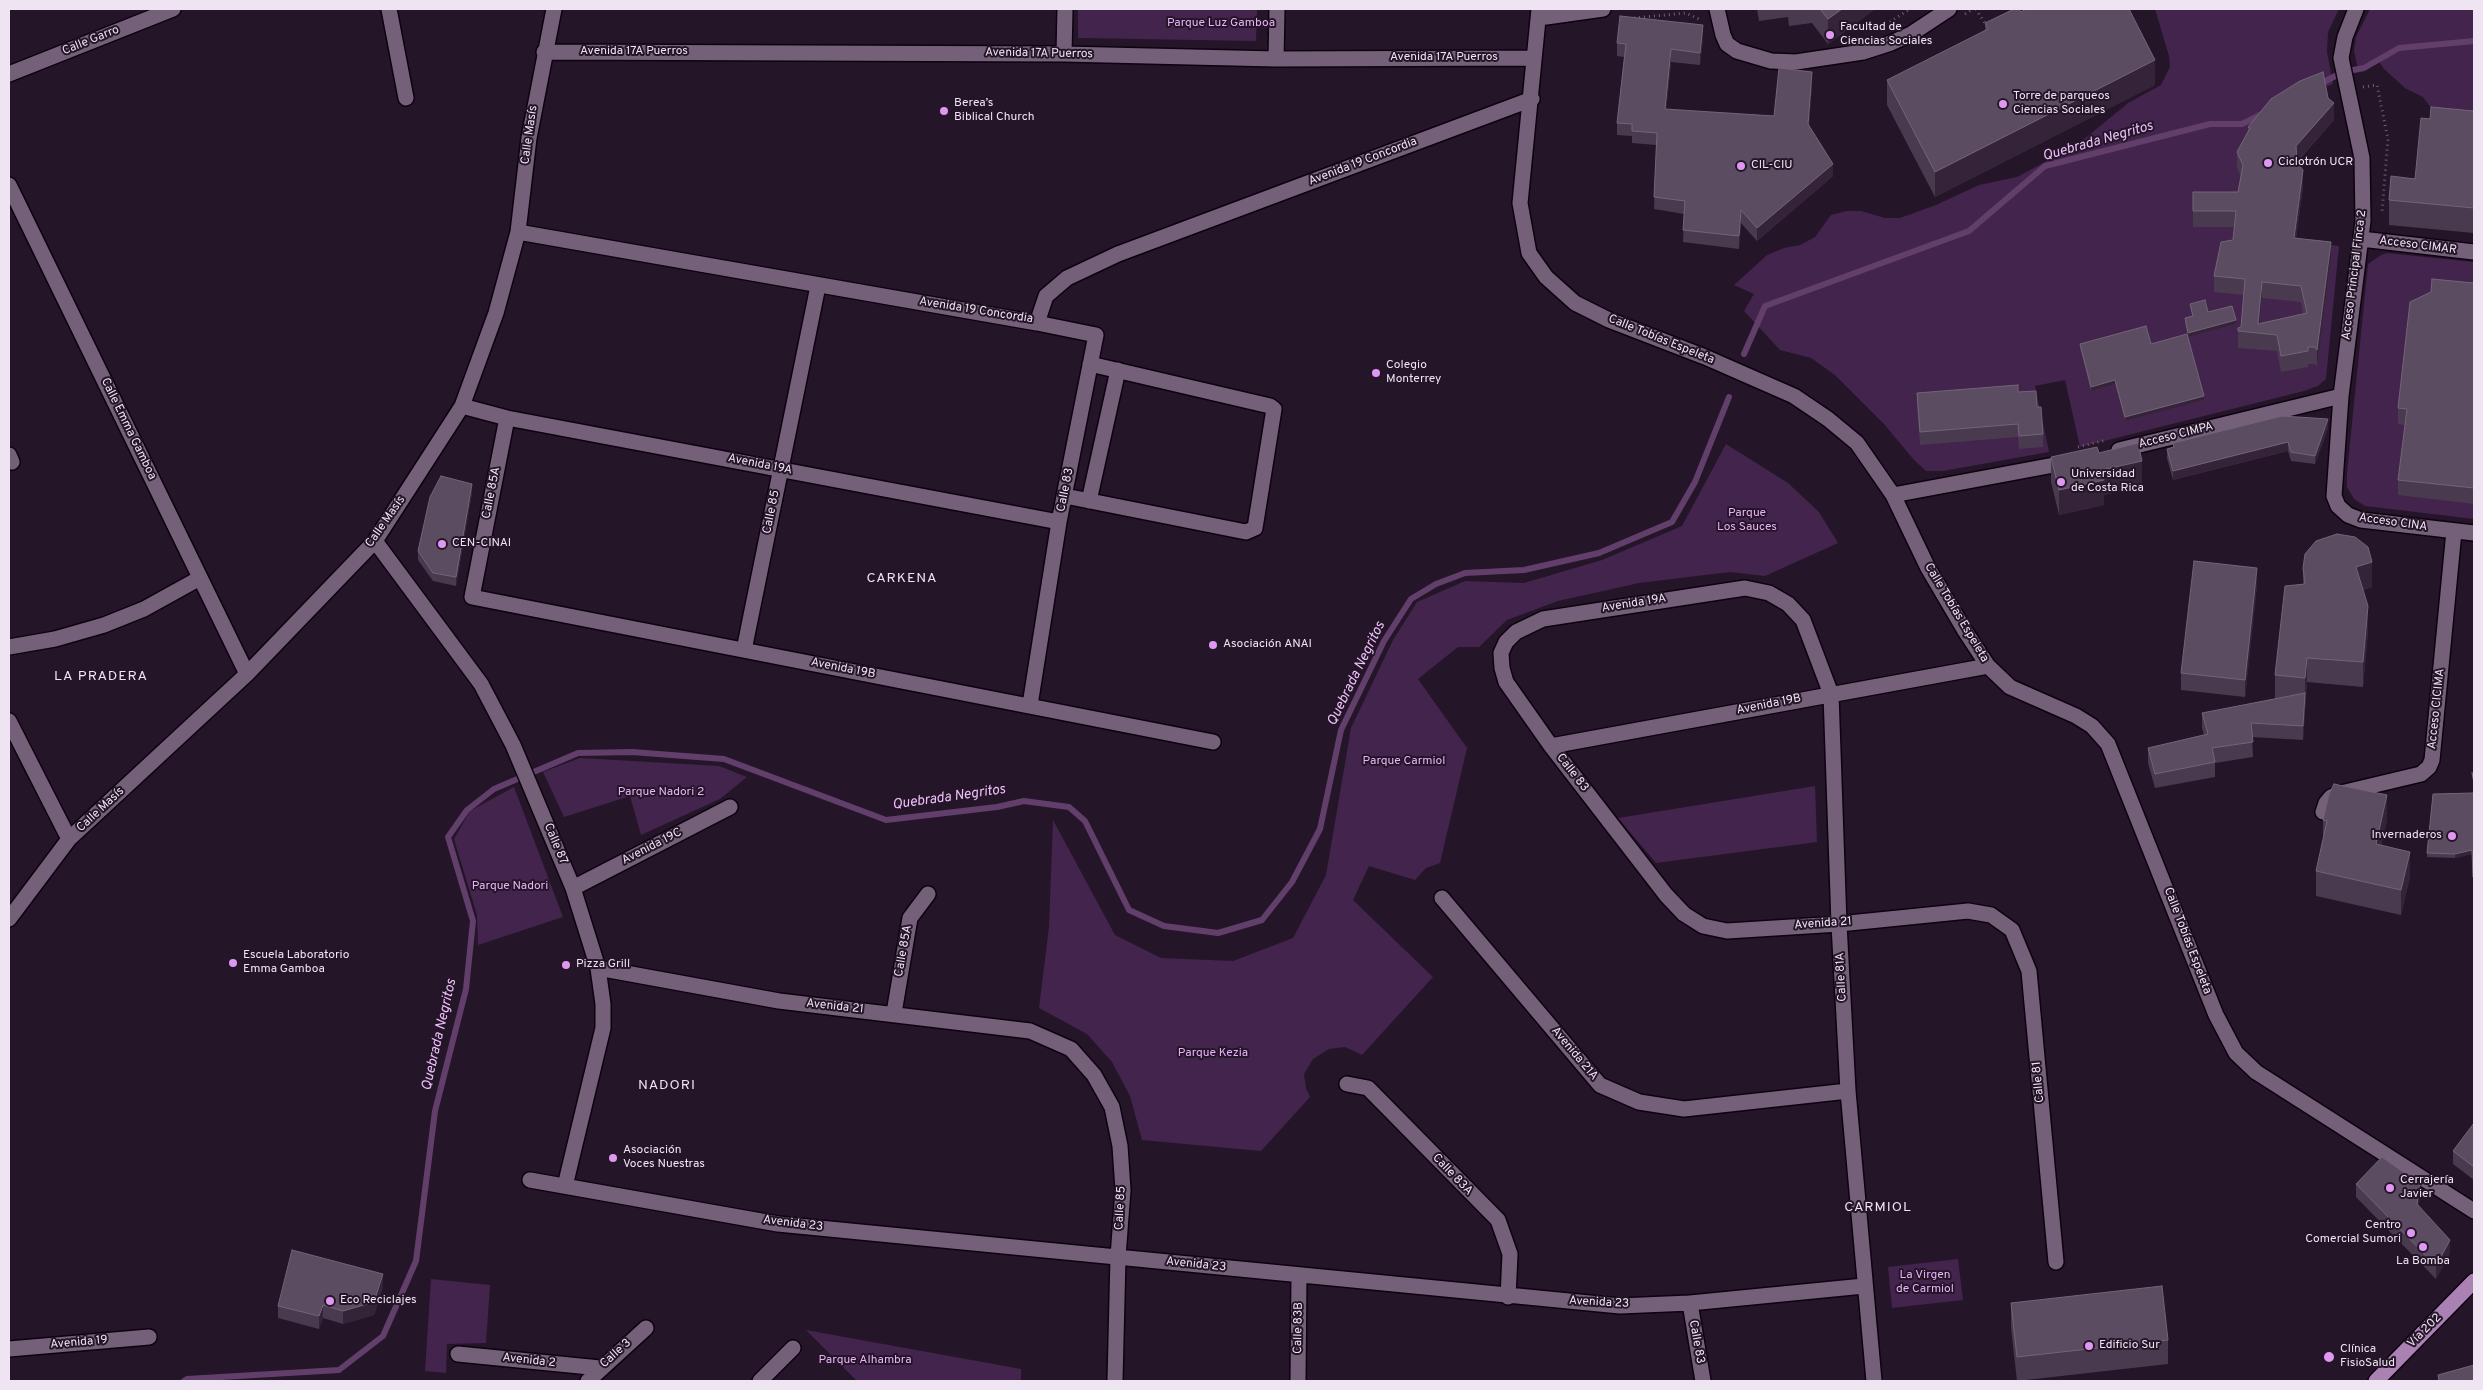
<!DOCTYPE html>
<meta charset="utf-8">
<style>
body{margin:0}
#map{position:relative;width:2483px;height:1390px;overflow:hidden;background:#251529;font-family:Overpass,sans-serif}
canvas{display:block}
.frame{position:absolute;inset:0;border:10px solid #efe4f2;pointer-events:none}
</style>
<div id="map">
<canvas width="2483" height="1390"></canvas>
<div class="frame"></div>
</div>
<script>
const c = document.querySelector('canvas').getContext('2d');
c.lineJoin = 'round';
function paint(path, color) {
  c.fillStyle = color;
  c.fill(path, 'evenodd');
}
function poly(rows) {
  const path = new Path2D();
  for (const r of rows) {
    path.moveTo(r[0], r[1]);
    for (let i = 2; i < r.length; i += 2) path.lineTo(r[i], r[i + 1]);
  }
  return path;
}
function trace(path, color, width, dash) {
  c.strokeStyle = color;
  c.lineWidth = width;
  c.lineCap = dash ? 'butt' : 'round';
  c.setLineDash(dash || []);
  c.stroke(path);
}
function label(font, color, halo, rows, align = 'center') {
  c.font = font + ' Overpass,sans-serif';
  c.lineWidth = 4;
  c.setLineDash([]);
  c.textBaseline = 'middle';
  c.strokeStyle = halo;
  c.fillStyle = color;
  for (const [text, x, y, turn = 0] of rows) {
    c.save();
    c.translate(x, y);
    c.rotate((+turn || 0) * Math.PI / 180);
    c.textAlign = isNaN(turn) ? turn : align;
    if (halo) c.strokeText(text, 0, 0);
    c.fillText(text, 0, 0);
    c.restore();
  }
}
const green = poly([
 [1078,9,1257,9,1256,41,1078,38],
 [2155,9,2339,9,2328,32,2327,52,2333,84,2323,88,2243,181,2248,235,2339,246,2326,379,2318,386,2304,391,2080,447,2065,380,2035,386,2049,452,1943,471,1926,471,1914,460,1884,424,1835,375,1811,358,1780,350,1744,311,1754,294,1734,285,1767,255,1784,248,1800,245,1815,237,1831,215,1847,211,1861,211,1885,218,1900,218,1936,205,1979,185,2017,177,2077,145,2128,103,2161,85,2170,67,2169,56],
 [2370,9,2474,9,2474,127,2438,117,2423,97,2405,88,2384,69,2378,60,2358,69,2354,51,2356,37],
 [2387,253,2474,262,2474,519,2365,506,2354,499,2347,487,2347,473,2368,264,2381,255],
 [1726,444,1788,483,1819,512,1838,543,1765,576,1730,572,1639,583,1558,601,1507,620,1479,647,1458,647,1418,679,1467,748,1440,863,1426,868,1415,880,1369,866,1353,900,1433,977,1362,1055,1345,1047,1329,1049,1313,1059,1304,1074,1306,1088,1310,1097,1261,1151,1142,1140,1130,1096,1112,1062,1087,1034,1039,1008,1049,927,1053,820,1115,935,1161,958,1233,961,1293,938,1326,875,1351,728,1393,640,1417,602,1465,581,1524,583,1602,560,1682,526],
 [580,758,719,766,747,777,720,799,641,835,630,796,564,817,543,772],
 [1815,786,1817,842,1656,863,1618,818],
 [514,787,563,917,478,945,477,915,454,839,470,811],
 [1958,1259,1963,1300,1892,1308,1888,1267],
 [431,1279,490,1285,486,1343,447,1344,446,1373,425,1371],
 [806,1330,1021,1369,1021,1381,857,1381]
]);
const stream = poly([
 [2318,85,2343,72,2364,68,2399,48,2474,41],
 [1744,354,1765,306,1969,231,2045,166,2210,124,2242,124,2262,114],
 [184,1381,187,1379,339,1370,383,1336,416,1261,435,1111,466,989,473,921,448,837,467,810,494,789,578,753,632,752,724,759,886,820,997,807,1024,801,1069,807,1085,821,1129,910,1164,926,1218,933,1262,920,1292,882,1320,829,1341,730,1384,641,1411,599,1436,584,1465,573,1524,570,1599,553,1672,522,1695,482,1729,397]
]);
const path = poly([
 [1976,9,1986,25],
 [1965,14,1973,9],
 [1634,18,1686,13,1701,20],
 [1890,22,1910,9],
 [2363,87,2377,85,2388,139,2382,212],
 [2078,447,2106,440]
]);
const minor = poly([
 [389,9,406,98],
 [1539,9,1520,203,1529,253,1546,277,1575,303,1609,320,1705,357,1794,396,1828,419,1857,443,1893,495,1928,568,1965,631,1988,666,2010,687,2076,716,2092,726,2108,744,2216,1015,2236,1053,2256,1072,2474,1211],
 [1717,9,1723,35,1727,44,1737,51,1771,61,1796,62,1863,52,1891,43,1911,34,1949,9],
 [2356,9,2345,37,2341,58,2362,158,2363,221,2341,396,2334,496,2338,506,2348,515,2361,520,2474,533],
 [1539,18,1603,9],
 [544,52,1064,54,1276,59,1534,58],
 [1064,54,1065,9],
 [1276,59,1277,9],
 [9,74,173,9],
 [9,185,247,674],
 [518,232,1037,323,1046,296,1067,278,1118,254,1532,99],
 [2361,239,2474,252],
 [462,406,507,418,1059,522],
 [507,418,472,597,1213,742],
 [2119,450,2341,396],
 [9,455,12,462],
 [1893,495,2070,462],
 [1065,496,1246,532,1255,528,1274,409,1270,406,1090,364],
 [1089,501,1118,370],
 [375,541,481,684,513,745,573,888,598,968,603,1004,603,1028,565,1186],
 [9,647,55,639,104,625,144,609,200,578],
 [744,650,818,286],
 [1030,705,1059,522,1096,335,1037,323],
 [9,721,69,839],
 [1551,746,1988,666],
 [2323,812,2326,803,2331,797,2341,793,2421,774,2429,767,2432,760,2454,531],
 [573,888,730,807],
 [1442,898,1600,1085,1639,1102,1684,1109,1848,1091],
 [9,919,69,839,247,674,375,541,462,406,496,313,518,232,529,138,554,9],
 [598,968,779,1001,1030,1031,1071,1049,1094,1075,1112,1107,1120,1146,1123,1190,1118,1257,1115,1381],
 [894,1013,910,918,928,894],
 [1347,1084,1368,1088,1498,1220,1510,1254,1508,1297],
 [530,1180,778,1224,1620,1306,1690,1303,1864,1286],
 [1690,1303,1703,1381],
 [9,1349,149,1337],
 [458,1354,600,1368],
 [588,1381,646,1328],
 [760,1381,793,1348],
 [1298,1381,1299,1275],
 [1874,1381,1848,1091,1839,924,1831,694,1803,620,1788,604,1769,593,1745,588,1543,619,1516,632,1506,642,1501,653,1502,668,1506,682,1551,746,1666,895,1684,914,1703,926,1727,931,1839,924,1968,911,1991,915,2012,930,2029,971,2056,1262]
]);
const major = poly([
 [2376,1381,2474,1281]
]);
const wall = poly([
 [1757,9,1875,9,1828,44,1812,23,1789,26,1788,17,1759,21],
 [2021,12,2155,85,1935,197,1887,105,1887,80,1985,31,1985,23],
 [1703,38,1700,65,1671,62,1666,110,1774,116,1812,85,1809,125,1833,176,1757,241,1741,223,1739,249,1683,242,1684,214,1654,209,1656,145,1632,143,1632,136,1617,135,1617,123,1624,57,1617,56,1617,43],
 [2328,98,2334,120,2297,162,2303,187,2296,238,2331,258,2317,367,2315,364,2308,364,2308,367,2281,372,2277,351,2238,348,2238,328,2241,327,2244,295,2214,292,2214,276,2233,240,2234,227,2193,227,2193,192,2238,192,2241,176,2237,168,2237,152,2248,132,2248,127],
 [2262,298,2301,302,2303,314,2260,323],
 [2474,111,2474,233,2389,225,2389,200,2415,179,2430,119],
 [2474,283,2474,504,2398,495,2398,480,2405,425,2398,424,2398,408],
 [2190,304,2208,312,2236,324,2188,337,2185,322,2185,318,2192,316],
 [2080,344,2151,344,2204,400,2125,421,2115,384,2091,391,2080,348],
 [2018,392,2037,407,2043,434,2043,447,2019,449,2018,437,1920,445,1917,406,1917,393],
 [2328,428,2315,464,2291,461,2288,451,2173,480,2167,458,2167,449,2173,448,2173,443],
 [2099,453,2142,486,2104,495,2104,505,2059,515,2051,482,2051,457],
 [472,493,456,586,433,581,418,560,418,551],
 [2303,568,2372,587,2363,590,2368,631,2363,687,2307,682,2303,740,2252,737,2253,757,2215,763,2215,777,2155,788,2148,763,2148,748,2204,735,2202,728,2202,713,2275,699,2275,675,2303,584],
 [2257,585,2245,697,2181,690,2181,673],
 [2474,793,2474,881,2473,881,2472,854,2455,858,2427,857,2427,853],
 [2323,820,2387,820,2381,845,2410,877,2401,915,2316,896,2316,871,2323,840],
 [2474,1123,2474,1180,2453,1164,2453,1151],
 [2356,1184,2420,1197,2418,1206,2450,1253,2436,1279,2356,1197],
 [383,1287,374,1315,343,1324,323,1318,319,1329,278,1318,278,1306],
 [2011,1303,2168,1340,2168,1364,2017,1381,2011,1328]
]);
const shadedWall = poly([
 [1842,9,1875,9,1828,44,1828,19],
 [1703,25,1703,38,1700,65,1700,53],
 [1671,49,1671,62,1665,122,1665,109],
 [2155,60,2155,85,1935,197,1935,172],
 [1812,72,1812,85,1808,137,1808,124],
 [2334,103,2334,120,2296,162,2296,146],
 [1833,164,1833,176,1757,241,1757,228],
 [2303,170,2303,187,2294,254,2294,238],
 [1741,210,1741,223,1739,249,1739,236],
 [2331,242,2331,258,2317,367,2317,350],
 [2262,282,2262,298,2259,333,2258,324],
 [2236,320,2236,324,2188,337,2188,333],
 [2115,380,2115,384,2091,391,2091,387],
 [2204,396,2204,400,2125,421,2125,417],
 [2328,419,2328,428,2315,464,2315,456],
 [2288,442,2288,451,2173,480,2173,471],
 [2142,461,2142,486,2104,495,2104,505,2059,515,2059,490,2102,470],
 [472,484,472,493,456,586,456,577],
 [2372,562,2372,587,2356,592,2356,567],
 [2257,568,2257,585,2245,697,2245,680],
 [2368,606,2368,631,2363,687,2363,662],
 [2307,658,2307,682,2305,703,2305,678],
 [2305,693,2305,708,2303,740,2303,726],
 [2387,795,2387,820,2376,869,2376,844],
 [2472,850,2472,854,2455,858,2455,854],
 [2410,852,2410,877,2401,915,2401,890],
 [2420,1184,2420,1197,2417,1217,2417,1204],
 [2450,1240,2450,1253,2436,1279,2436,1266],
 [383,1274,383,1287,374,1315,343,1324,343,1311],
 [323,1305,323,1318,319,1329,319,1316]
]);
const building = poly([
 [1820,9,1842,9,1828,19,1820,9],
 [2014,9,2019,9,2021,12,2026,9,2129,9,2155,60,1935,172,1887,80,1988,29,1985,23,2014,9],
 [1620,16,1703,25,1700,53,1671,49,1665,109,1774,116,1779,68,1812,72,1808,124,1833,164,1757,228,1741,210,1739,236,1683,230,1685,201,1654,197,1657,133,1632,131,1632,124,1617,123,1626,44,1617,43,1620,16],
 [2323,72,2328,98,2334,103,2296,146,2297,162,2303,170,2294,238,2331,242,2317,350,2315,347,2308,347,2308,351,2281,356,2277,335,2238,331,2238,328,2241,327,2245,279,2214,276,2221,242,2233,240,2236,211,2193,211,2193,192,2238,192,2243,165,2237,152,2250,128,2248,127,2271,99,2300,81,2323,72],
 [2262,282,2301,286,2307,313,2258,324,2262,282],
 [2431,107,2474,111,2474,208,2389,200,2391,176,2415,179,2421,118,2430,119,2431,107],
 [2432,279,2474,283,2474,488,2398,480,2407,409,2398,408,2410,302,2431,292,2432,279],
 [2205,300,2208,312,2232,306,2236,320,2188,333,2185,318,2193,316,2190,304,2205,300],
 [2146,326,2151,344,2187,334,2204,396,2125,417,2115,380,2091,387,2080,344,2146,326],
 [2018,385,2018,392,2036,391,2037,407,2041,407,2043,434,2019,436,2018,424,1920,432,1917,393,2018,385],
 [2282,416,2328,419,2315,456,2291,452,2288,442,2173,471,2167,449,2174,447,2173,443,2282,416],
 [2138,443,2142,461,2102,470,2104,480,2059,490,2051,457,2097,447,2099,453,2138,443],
 [441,476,472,484,456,577,433,573,418,551,430,497,441,476],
 [2337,534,2355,537,2368,547,2372,562,2356,567,2368,606,2363,662,2307,658,2305,678,2275,675,2285,586,2305,584,2303,568,2305,554,2316,541,2337,534],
 [2194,561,2257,568,2245,680,2181,673,2194,561],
 [2305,693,2303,726,2251,723,2253,742,2212,748,2215,762,2155,774,2148,748,2208,734,2202,713,2305,693],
 [2472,773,2474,773,2474,783,2472,773],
 [2334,784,2387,795,2376,844,2410,852,2401,890,2316,871,2327,821,2323,820,2329,794,2334,784],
 [2474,793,2474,876,2473,877,2472,850,2455,854,2427,853,2433,794,2474,793],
 [2474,1123,2474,1167,2453,1151,2474,1123],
 [2382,1157,2420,1184,2417,1204,2450,1240,2436,1266,2356,1184,2382,1157],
 [292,1250,383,1274,374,1302,343,1311,323,1305,319,1316,278,1306,292,1250],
 [2162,1286,2168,1340,2017,1357,2011,1303,2162,1286],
 [2474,1365,2474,1381,2439,1381,2438,1375,2474,1365]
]);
const markers = [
 [1830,35,5,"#df98f2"],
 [2003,104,5,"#df98f2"],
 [944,111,5,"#df98f2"],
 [2268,163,5,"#df98f2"],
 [1741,166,5,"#df98f2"],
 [1376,373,5,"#df98f2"],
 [2061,482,5,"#df98f2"],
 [442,544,5,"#df98f2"],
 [1213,645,5,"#df98f2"],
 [2452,836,5,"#df98f2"],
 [233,963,5,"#df98f2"],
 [566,965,5,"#df98f2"],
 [613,1158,5,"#df98f2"],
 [2390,1188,5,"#df98f2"],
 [2411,1233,5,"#df98f2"],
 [2423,1247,5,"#df98f2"],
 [330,1301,5,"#df98f2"],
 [2089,1346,5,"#df98f2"],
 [2329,1357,6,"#df98f2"]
];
const parkNames = [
 ["Parque Luz Gamboa",1221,24],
 ["Parque",1747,514],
 ["Los Sauces",1747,528],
 ["Parque Carmiol",1404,762],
 ["Parque Nadori 2",661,793],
 ["Parque Nadori",510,887],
 ["Parque Kezia",1213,1054],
 ["La Virgen",1925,1276],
 ["de Carmiol",1925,1290],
 ["Parque Alhambra",865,1361]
];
const poiNames = [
 ["Facultad de",1840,28],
 ["Ciencias Sociales",1840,42],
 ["Torre de parqueos",2013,97],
 ["Ciencias Sociales",2013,111],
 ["Berea’s",954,104],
 ["Biblical Church",954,118],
 ["Ciclotrón UCR",2278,163],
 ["CIL-CIU",1751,166],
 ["Colegio",1386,366],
 ["Monterrey",1386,380],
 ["Universidad",2071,475],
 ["de Costa Rica",2071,489],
 ["CEN-CINAI",452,544],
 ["Asociación ANAI",1223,645],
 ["Invernaderos",2442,836,"right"],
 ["Escuela Laboratorio",243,956],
 ["Emma Gamboa",243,970],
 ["Pizza Grill",576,965],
 ["Asociación",623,1151],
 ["Voces Nuestras",623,1165],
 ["Cerrajería",2400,1181],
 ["Javier",2400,1195],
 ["Centro",2401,1226,"right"],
 ["Comercial Sumori",2401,1240,"right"],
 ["La Bomba",2423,1262,"center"],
 ["Eco Reciclajes",340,1301],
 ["Edificio Sur",2099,1346],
 ["Clínica",2340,1350],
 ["FisioSalud",2340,1364]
];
const streetNames = [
 ["Calle Garro",91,41,-22],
 ["Avenida 17A Puerros",634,52],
 ["Avenida 17A Puerros",1039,54,1],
 ["Avenida 17A Puerros",1444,58],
 ["Calle Masís",530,135,-82],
 ["Avenida 19 Concordia",1363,162,-21],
 ["Acceso CIMAR",2418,246,7],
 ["Acceso Principal Finca 2",2355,275,-83],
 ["Avenida 19 Concordia",976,311,9],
 ["Calle Tobías Espeleta",1661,340,22],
 ["Calle Emma Gamboa",128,429,64],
 ["Acceso CIMPA",2176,436,-14],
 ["Avenida 19A",760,465,11],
 ["Calle 83",1066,490,-79],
 ["Calle 85A",492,493,-79],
 ["Calle 85",772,512,-79],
 ["Calle Masís",386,522,-55],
 ["Acceso CINA",2393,523,8],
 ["Avenida 19A",1634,604,-9],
 ["Calle Tobías Espeleta",1956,613,59],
 ["Avenida 19B",843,669,11],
 ["Avenida 19B",1769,705,-11],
 ["Acceso CICIMA",2437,709,-84],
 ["Calle 83",1572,773,52],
 ["Calle Masís",101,810,-43],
 ["Calle 87",555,844,67],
 ["Avenida 19C",652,847,-27],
 ["Avenida 21",1823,924,-4],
 ["Calle Tobías Espeleta",2187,941,69],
 ["Calle 85A",904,951,-80],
 ["Calle 81A",1842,977,-93],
 ["Avenida 21",835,1007,6],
 ["Avenida 21A",1574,1054,50],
 ["Calle 81",2039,1082,-95],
 ["Calle 83A",1452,1175,46],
 ["Calle 85",1121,1208,-87],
 ["Avenida 23",793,1224,7],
 ["Avenida 23",1196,1265,6],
 ["Avenida 23",1599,1303,3],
 ["Calle 83B",1299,1328,-89],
 ["Vía 202",2425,1331,-45],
 ["Calle 83",1696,1342,80],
 ["Avenida 19",79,1343,-5],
 ["Calle 3",616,1354,-42],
 ["Avenida 2",529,1361,6]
];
const waterNames = [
 ["Quebrada Negritos",2098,142,-16],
 ["Quebrada Negritos",1357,674,-64],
 ["Quebrada Negritos",949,798,-8],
 ["Quebrada Negritos",440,1035,-77]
];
const neighbourhoodNames = [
 ["CARKENA",902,579],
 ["LA PRADERA",101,677],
 ["NADORI",667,1086],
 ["CARMIOL",1878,1208]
];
paint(green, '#43244c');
trace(stream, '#623f6b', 6);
trace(minor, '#0e0211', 18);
trace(major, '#0e0211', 18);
trace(path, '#6e6072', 3, [1, 4]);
trace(minor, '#746179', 15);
trace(major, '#a982b3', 15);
paint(wall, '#4a3a4f');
paint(shadedWall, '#342339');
paint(building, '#5c4c61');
trace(building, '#736478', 1);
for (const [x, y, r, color] of markers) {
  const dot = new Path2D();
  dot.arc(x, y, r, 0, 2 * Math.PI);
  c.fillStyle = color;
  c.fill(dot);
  trace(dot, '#251529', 2);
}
label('12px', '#eab2f9', '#251529', parkNames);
label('12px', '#efe4f2', '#251529', poiNames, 'left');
label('12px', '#efe4f2', '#251529', streetNames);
label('italic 14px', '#eec1fa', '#251529', waterNames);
c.letterSpacing = '1px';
label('14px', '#efe4f2', '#251529', neighbourhoodNames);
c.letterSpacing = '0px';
</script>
